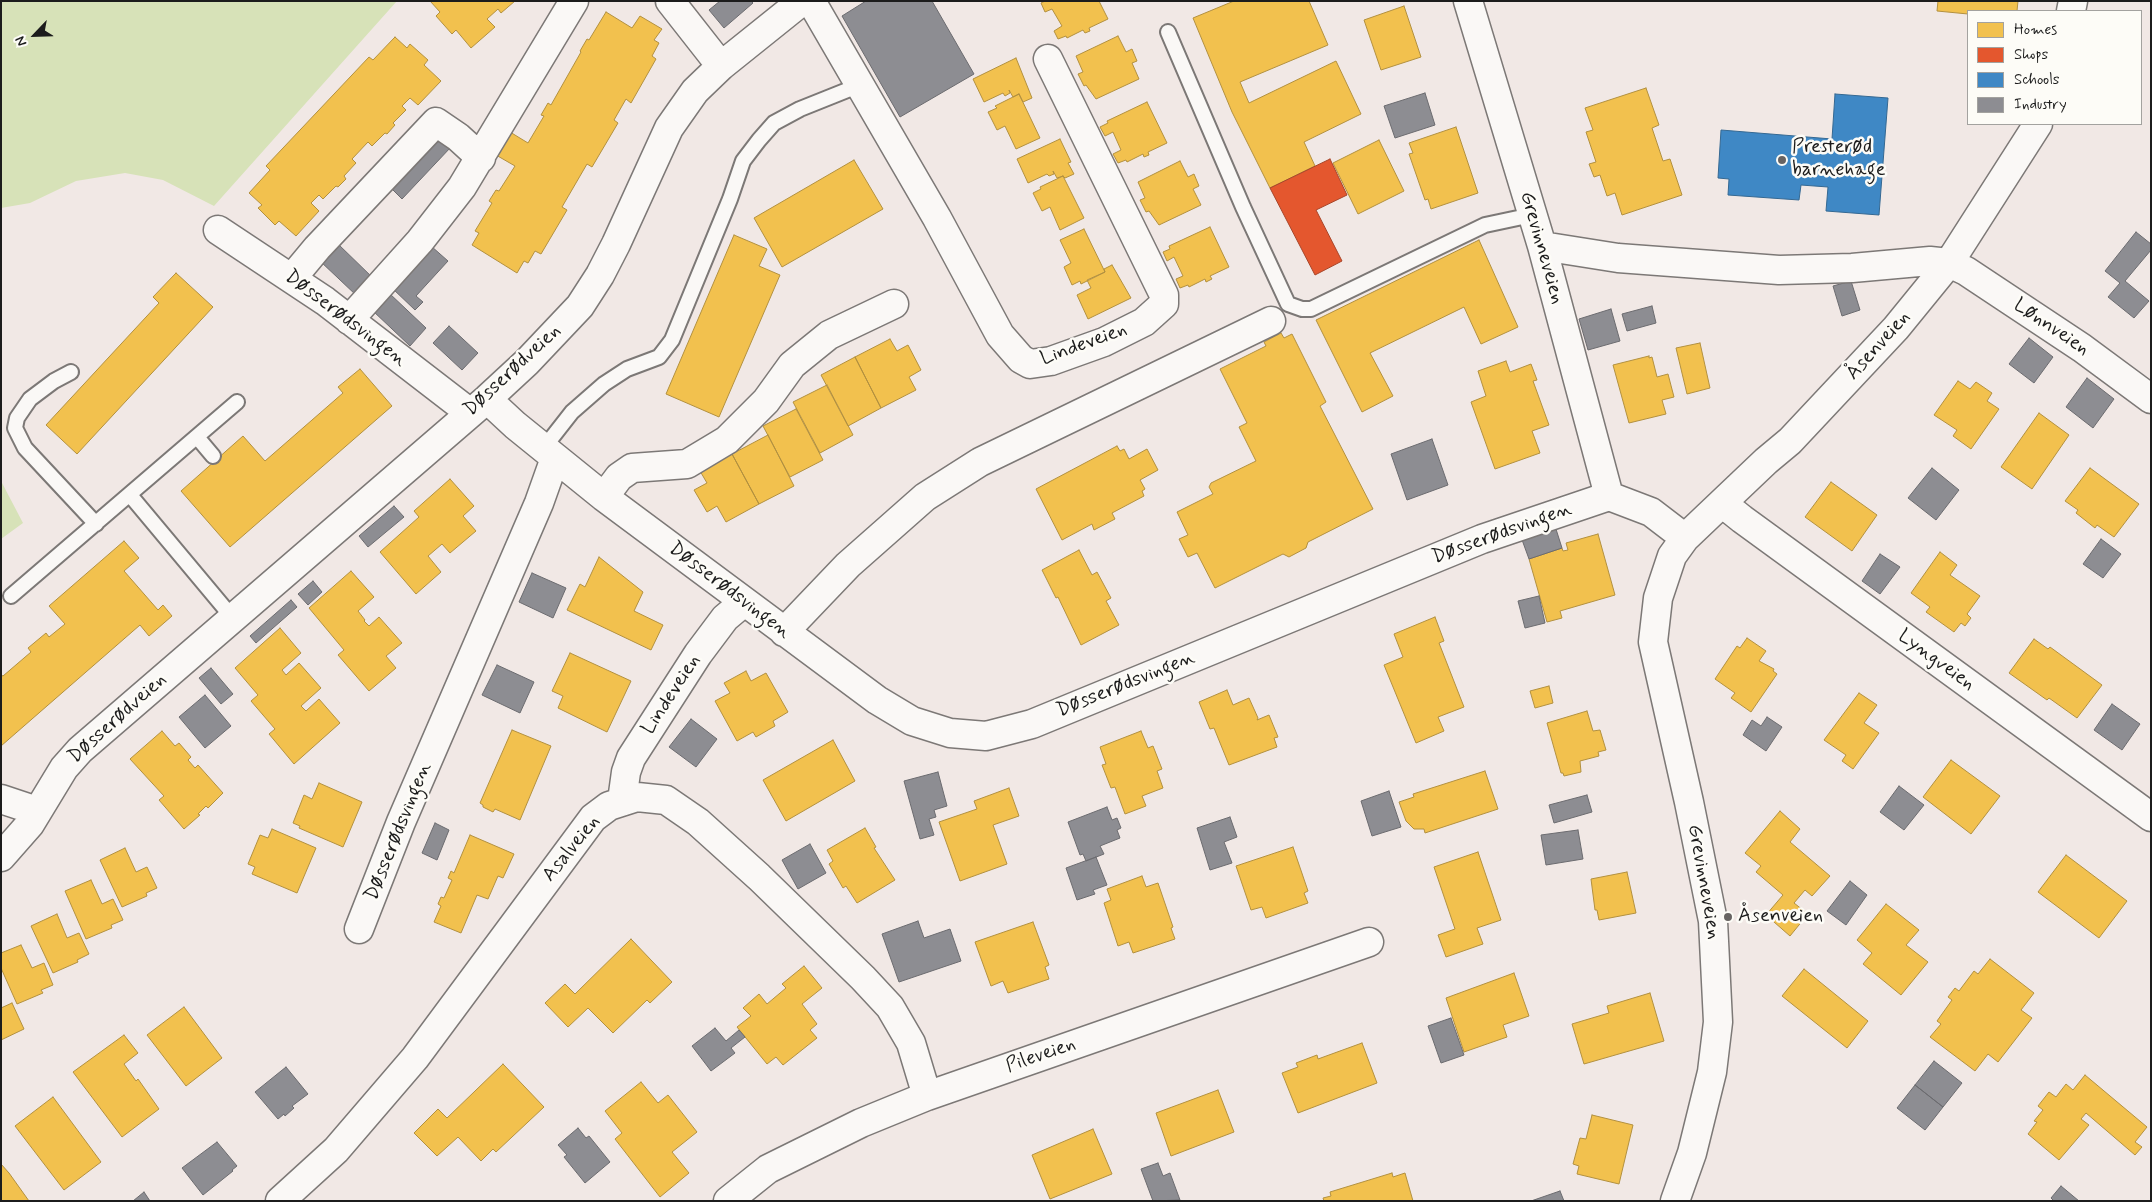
<!DOCTYPE html>
<meta charset="utf-8">
<style>
body{margin:0}
#map{position:relative;width:2152px;height:1202px;overflow:hidden;background:#f1e8e5;font-family:Mynerve,sans-serif}
canvas{display:block}
.frame{position:absolute;inset:0;border:2px solid #1c1c1c;pointer-events:none}
.legend{position:absolute;left:1967px;top:10px;width:175px;height:115px;box-sizing:border-box;background:#fdfcf7;border:1px solid #a3a29f;margin:0;padding:6px 9px;list-style:none;font-size:15px;color:#1c1c1c}
.legend li{display:flex;align-items:center;gap:10px;height:25px}
.legend b{width:25px;border:1px solid #a3a29f}
.north{position:absolute;left:10px;top:10px;width:50px;height:50px;-webkit-text-stroke:4px #fdfcf7;paint-order:stroke;rotate:246deg;font-size:14px;font-weight:700;line-height:20px;text-align:center;color:#1c1c1c}
.north::after{content:'';display:block;margin:auto;width:18px;height:22px;background:#1c1c1c;clip-path:polygon(50% 0,100% 100%,50% 72%,0 100%)}
</style>
<div id="map">
<canvas width="2152" height="1202"></canvas>
<div class="frame"></div>
<ul class="legend">
<li><b style="height:14px;background:#f2c14e"></b>Homes</li>
<li><b style="height:14px;background:#e4572e"></b>Shops</li>
<li><b style="height:14px;background:#3f88c5"></b>Schools</li>
<li><b style="height:14px;background:#8d8d92"></b>Industry</li>
</ul>
<div class="north">N</div>
</div>
<script>
const c = document.querySelector('canvas').getContext('2d');
c.lineJoin = 'round';
function paint(path, color) {
  c.fillStyle = color;
  c.fill(path, 'evenodd');
}
function poly(rows) {
  const path = new Path2D();
  for (const r of rows) {
    path.moveTo(r[0], r[1]);
    for (let i = 2; i < r.length; i += 2) path.lineTo(r[i], r[i + 1]);
  }
  return path;
}
function trace(path, color, width, dash) {
  c.strokeStyle = color;
  c.lineWidth = width;
  c.lineCap = dash ? 'butt' : 'round';
  c.setLineDash(dash || []);
  c.stroke(path);
}
function label(font, color, halo, rows, align = 'center') {
  c.font = font + ' Mynerve,sans-serif';
  c.lineWidth = 5;
  c.setLineDash([]);
  c.textBaseline = 'middle';
  c.strokeStyle = halo;
  c.fillStyle = color;
  for (const [text, x, y, turn = 0] of rows) {
    c.save();
    c.translate(x, y);
    c.rotate((+turn || 0) * Math.PI / 180);
    c.textAlign = isNaN(turn) ? turn : align;
    if (halo) c.strokeText(text, 0, 0);
    c.fillText(text, 0, 0);
    c.restore();
  }
}
const green = poly([
 [1,1,397,1,214,206,163,180,125,173,76,181,30,203,1,208],
 [1,481,23,523,1,539]
]);
const homes = poly([
 [430,1,515,1,501,13,498,9,487,19,495,27,471,48,456,30,452,34,436,16,440,12,430,1],
 [1045,1,1099,1,1108,19,1089,28,1090,31,1085,33,1083,30,1067,38,1066,36,1058,39,1054,31,1062,26,1052,9,1045,12,1041,3,1045,1],
 [1234,1,1309,1,1328,45,1240,82,1249,103,1336,61,1361,114,1304,142,1315,166,1270,188,1232,112,1193,18,1234,1],
 [1938,1,2018,1,2017,11,1968,11,1968,14,1937,11,1938,1],
 [1404,6,1421,57,1381,70,1364,20,1404,6],
 [606,12,632,28,640,16,662,29,654,40,659,43,652,56,656,59,631,103,626,99,614,120,618,123,592,167,587,164,562,207,567,210,541,254,535,251,528,263,524,261,517,273,472,245,479,233,475,231,492,203,489,201,496,190,499,191,515,166,496,155,510,132,528,143,544,116,541,115,548,103,551,105,581,52,580,51,587,39,589,40,606,12],
 [1118,36,1126,52,1132,49,1137,61,1132,63,1139,79,1096,99,1086,85,1084,86,1078,74,1083,72,1076,56,1118,36],
 [395,37,407,48,410,44,428,60,424,65,441,81,418,105,410,98,402,106,406,110,393,123,395,125,387,134,385,133,372,146,368,142,352,159,356,163,344,176,346,179,338,187,336,186,323,199,319,195,311,203,319,211,296,236,279,221,275,225,258,208,262,205,249,193,270,170,266,166,369,57,373,60,395,37],
 [1016,58,1032,98,1023,102,1019,94,1013,97,1009,90,1010,93,1005,96,1003,93,984,102,973,79,1016,58],
 [1646,88,1659,125,1652,128,1663,161,1670,159,1682,195,1622,215,1615,193,1607,196,1600,175,1594,177,1589,164,1596,162,1586,132,1593,130,1585,108,1646,88],
 [1019,94,1040,138,1016,149,1005,126,997,130,988,112,997,108,995,106,1019,94],
 [1147,102,1167,143,1148,152,1149,155,1144,157,1143,154,1127,162,1126,160,1118,163,1113,154,1121,150,1113,132,1105,136,1100,127,1108,123,1107,121,1147,102],
 [1456,127,1478,193,1431,209,1428,199,1425,200,1409,154,1413,153,1409,143,1456,127],
 [1060,139,1071,162,1068,163,1074,174,1065,178,1063,176,1057,178,1053,171,1054,174,1049,176,1047,174,1028,183,1017,159,1060,139],
 [1379,140,1404,191,1358,214,1333,163,1379,140],
 [854,160,883,209,782,267,754,218,854,160],
 [1180,161,1188,177,1194,174,1199,186,1193,189,1201,205,1159,225,1149,211,1146,212,1140,200,1145,198,1138,182,1180,161],
 [1063,176,1084,218,1060,230,1050,207,1042,211,1033,193,1041,189,1040,187,1063,176],
 [1210,227,1229,267,1210,276,1212,279,1206,282,1205,279,1189,287,1188,285,1180,288,1176,279,1183,276,1174,257,1167,261,1163,252,1170,249,1169,246,1210,227],
 [1084,229,1105,272,1081,284,1080,281,1072,285,1064,267,1071,263,1060,240,1084,229],
 [734,235,767,249,759,266,780,275,719,417,666,394,734,235],
 [1479,240,1518,327,1481,344,1464,307,1370,353,1393,396,1362,412,1316,320,1479,240],
 [1112,265,1131,298,1088,319,1077,295,1091,288,1087,280,1105,272,1104,269,1112,265],
 [176,273,213,307,77,454,46,425,159,303,153,297,176,273],
 [1281,333,1284,338,1292,334,1326,402,1320,406,1373,509,1308,542,1306,548,1289,557,1283,554,1215,588,1197,553,1188,557,1179,539,1188,535,1177,512,1213,494,1209,487,1211,483,1256,461,1239,427,1247,423,1220,369,1266,346,1264,342,1281,333],
 [890,339,897,351,908,345,921,370,909,377,916,390,881,408,855,357,890,339],
 [1700,343,1710,388,1687,394,1676,348,1700,343],
 [1649,356,1649,358,1652,357,1657,377,1668,374,1674,397,1662,400,1666,414,1629,423,1613,365,1649,356],
 [855,357,881,408,848,426,821,375,855,357],
 [1506,361,1510,372,1531,364,1537,380,1533,381,1549,425,1532,431,1540,453,1495,469,1471,402,1486,396,1478,371,1506,361],
 [360,369,392,406,230,547,181,491,243,436,265,461,343,393,338,387,360,369],
 [1958,381,1970,389,1976,382,1992,393,1987,401,1999,409,1971,449,1953,436,1957,430,1934,415,1958,381],
 [827,385,853,435,820,453,793,402,827,385],
 [796,409,823,460,790,477,763,426,796,409],
 [2039,413,2069,435,2032,489,2001,467,2039,413],
 [768,435,794,486,759,504,732,454,768,435],
 [1117,446,1120,451,1124,449,1129,459,1147,449,1158,470,1140,480,1145,489,1142,491,1144,496,1112,513,1115,519,1094,530,1092,524,1062,540,1036,489,1117,446],
 [732,454,759,504,726,522,717,506,707,512,694,490,707,483,700,471,732,454],
 [2090,468,2139,504,2114,537,2097,525,2095,528,2076,513,2078,510,2065,501,2090,468],
 [450,479,474,506,463,516,476,531,450,553,442,544,428,556,441,572,416,594,380,552,419,517,414,511,450,479],
 [1831,482,1877,515,1852,551,1805,517,1831,482],
 [1598,534,1615,595,1560,611,1562,618,1547,622,1529,559,1562,548,1563,551,1568,550,1566,543,1598,534],
 [124,541,139,558,124,571,158,610,163,605,172,616,149,636,140,625,1,746,1,675,3,676,31,652,28,648,46,633,49,637,65,624,49,606,124,541],
 [1079,550,1092,575,1097,572,1111,598,1106,601,1119,625,1081,645,1058,597,1056,598,1042,570,1079,550],
 [1940,552,1957,565,1950,575,1980,596,1967,614,1971,618,1965,626,1961,623,1954,632,1926,612,1930,607,1911,593,1940,552],
 [599,557,643,592,634,611,663,625,651,650,567,610,580,584,585,587,599,557],
 [351,571,374,597,358,611,365,620,364,621,369,626,379,617,402,643,386,656,396,668,369,691,338,655,344,650,309,608,351,571],
 [1435,617,1444,641,1439,643,1464,707,1438,717,1444,731,1416,743,1384,665,1403,657,1394,634,1435,617],
 [280,628,301,653,282,670,286,675,299,663,321,688,301,706,306,711,319,699,340,723,294,764,269,734,275,729,251,701,258,695,235,668,280,628],
 [1747,638,1766,651,1759,661,1774,669,1773,671,1777,674,1751,712,1731,698,1735,693,1715,679,1737,646,1740,648,1747,638],
 [2034,639,2048,649,2050,647,2102,685,2077,718,2049,698,2047,700,2009,673,2034,639],
 [570,653,631,681,607,732,558,708,563,696,552,691,570,653],
 [746,671,751,681,766,673,788,712,773,721,775,726,756,737,753,732,737,741,715,701,730,693,724,683,746,671],
 [1549,686,1553,703,1535,708,1530,691,1549,686],
 [1227,690,1233,705,1249,698,1258,718,1257,720,1269,715,1278,737,1274,738,1277,747,1229,765,1214,728,1210,729,1199,702,1227,690],
 [1859,693,1877,705,1864,723,1879,733,1853,769,1842,761,1846,755,1824,740,1859,693],
 [1587,711,1593,731,1600,730,1606,750,1598,752,1599,756,1580,761,1581,772,1564,776,1563,773,1561,773,1547,723,1587,711],
 [512,730,551,746,520,820,495,809,493,812,483,807,483,805,480,803,512,730],
 [162,731,175,746,179,743,191,757,188,760,195,768,198,765,223,793,208,808,206,806,198,814,200,815,184,829,159,800,164,796,130,759,162,731],
 [1141,731,1148,748,1153,746,1162,769,1157,771,1163,788,1142,796,1146,806,1125,814,1115,787,1111,788,1102,765,1106,764,1100,747,1141,731],
 [833,740,855,781,786,821,763,780,833,740],
 [1951,760,2000,796,1971,834,1923,797,1951,760],
 [1485,771,1498,809,1425,833,1424,829,1414,829,1406,821,1399,802,1414,797,1413,794,1485,771],
 [319,783,362,802,343,847,299,828,300,826,293,823,304,795,312,799,319,783],
 [1009,788,1019,816,993,825,1007,864,960,881,939,822,977,809,974,801,1009,788],
 [1780,811,1800,829,1790,842,1830,876,1812,896,1805,890,1794,903,1808,914,1790,936,1766,915,1783,895,1756,872,1761,866,1745,853,1780,811],
 [865,828,876,847,874,848,895,880,857,903,846,886,843,888,829,864,833,861,827,850,865,828],
 [272,829,316,848,297,893,252,874,255,867,248,864,260,835,268,838,272,829],
 [470,835,514,854,503,878,498,876,488,899,477,895,461,933,434,922,441,906,438,904,441,897,444,898,452,880,448,878,451,871,454,873,470,835],
 [1293,847,1308,891,1304,893,1308,903,1266,918,1262,907,1251,910,1236,866,1293,847],
 [125,848,136,872,147,867,157,888,146,893,147,896,122,907,100,860,125,848],
 [1478,852,1501,920,1477,928,1483,944,1446,957,1438,935,1455,929,1434,867,1478,852],
 [2066,855,2127,901,2099,938,2038,892,2066,855],
 [1627,872,1636,913,1599,920,1597,910,1595,910,1591,879,1627,872],
 [1142,876,1146,887,1158,883,1173,927,1171,928,1175,939,1133,953,1129,942,1118,946,1104,903,1111,900,1107,889,1142,876],
 [91,880,102,904,113,899,123,920,111,925,112,928,86,939,65,891,91,880],
 [1886,904,1919,930,1906,945,1928,962,1901,995,1863,964,1872,953,1857,940,1886,904],
 [57,914,67,938,79,933,89,954,77,960,78,962,53,973,31,926,57,914],
 [1033,922,1049,965,1045,967,1049,979,1008,993,1003,981,991,986,975,942,1033,922],
 [631,939,672,982,650,1003,647,1000,613,1033,588,1008,568,1027,545,1003,565,984,575,994,631,939],
 [21,945,32,968,44,963,53,985,41,990,43,993,17,1004,1,968,1,953,21,945],
 [1990,959,2034,993,2021,1010,2032,1018,1998,1062,1988,1054,1975,1071,1930,1037,1941,1024,1937,1021,1952,1000,1948,997,1955,988,1959,991,1974,971,1978,974,1990,959],
 [804,966,822,988,802,1004,817,1024,810,1030,817,1038,783,1065,776,1057,767,1064,737,1027,751,1016,743,1008,759,994,767,1004,786,988,782,984,804,966],
 [1804,969,1868,1021,1847,1048,1782,996,1804,969],
 [1514,973,1529,1016,1503,1025,1507,1037,1464,1052,1446,998,1514,973],
 [1650,993,1664,1041,1584,1064,1572,1024,1609,1013,1607,1006,1650,993],
 [12,1003,24,1029,1,1040,1,1008,12,1003],
 [184,1007,222,1058,186,1086,147,1035,184,1007],
 [124,1035,138,1053,124,1064,136,1081,138,1079,159,1109,122,1137,73,1072,124,1035],
 [1362,1043,1377,1083,1298,1113,1282,1073,1298,1067,1296,1063,1317,1055,1318,1059,1362,1043],
 [503,1064,544,1107,496,1152,493,1149,481,1161,458,1137,437,1156,414,1133,438,1109,447,1118,503,1064],
 [2085,1075,2147,1127,2135,1142,2142,1147,2135,1155,2086,1113,2081,1119,2089,1125,2059,1160,2028,1134,2037,1122,2034,1121,2043,1110,2038,1106,2049,1092,2056,1097,2066,1084,2073,1090,2085,1075],
 [641,1082,658,1103,668,1095,697,1132,672,1152,689,1173,660,1197,615,1139,622,1133,605,1111,641,1082],
 [1218,1090,1234,1132,1171,1156,1156,1113,1218,1090],
 [53,1097,101,1162,64,1190,15,1126,53,1097],
 [1592,1115,1633,1125,1619,1184,1577,1174,1579,1166,1573,1164,1580,1138,1586,1139,1592,1115],
 [1093,1129,1112,1174,1050,1199,1032,1155,1093,1129],
 [1,1164,9,1173,29,1201,1,1201,1,1164],
 [1392,1173,1393,1177,1405,1173,1413,1201,1324,1201,1323,1198,1331,1196,1330,1192,1392,1173]
]);
const shops = poly([
 [1330,159,1347,195,1316,210,1342,261,1315,275,1270,188,1330,159]
]);
const schools = poly([
 [1835,94,1888,98,1879,215,1826,211,1828,187,1801,185,1799,200,1728,195,1729,179,1718,178,1721,130,1832,139,1835,94]
]);
const industry = poly([
 [720,1,751,1,753,3,724,28,709,10,720,1],
 [866,1,932,1,974,74,900,117,842,16,866,1],
 [1425,93,1435,125,1395,138,1384,106,1425,93],
 [433,131,451,147,402,199,386,183,433,131],
 [2136,232,2151,244,2151,250,2125,281,2149,301,2134,318,2108,297,2120,283,2105,271,2136,232],
 [337,243,373,278,357,296,320,261,337,243],
 [431,246,448,261,416,296,423,302,415,310,392,288,431,246],
 [1851,281,1860,310,1842,316,1833,286,1851,281],
 [389,293,426,328,410,346,373,311,389,293],
 [1652,306,1656,323,1627,331,1622,314,1652,306],
 [1611,309,1620,341,1588,350,1579,319,1611,309],
 [449,326,478,353,462,370,433,343,449,326],
 [2029,338,2053,357,2034,383,2009,364,2029,338],
 [2087,378,2114,399,2093,428,2066,407,2087,378],
 [1432,439,1448,485,1407,500,1391,454,1432,439],
 [1932,468,1959,490,1936,520,1908,498,1932,468],
 [394,506,404,517,368,547,359,536,394,506],
 [1555,526,1562,548,1529,559,1521,537,1555,526],
 [2101,539,2121,554,2103,578,2083,564,2101,539],
 [1880,554,1900,567,1880,594,1862,581,1880,554],
 [532,573,566,588,553,618,519,602,532,573],
 [313,581,322,592,308,605,298,594,313,581],
 [1539,596,1545,623,1525,628,1518,601,1539,596],
 [291,600,297,607,256,643,250,636,291,600],
 [497,665,534,682,520,713,482,695,497,665],
 [211,668,233,694,221,704,199,678,211,668],
 [205,695,231,726,205,748,179,717,205,695],
 [2112,704,2140,724,2122,750,2094,730,2112,704],
 [1767,717,1782,727,1766,751,1743,735,1752,720,1761,726,1767,717],
 [691,719,717,739,696,767,669,747,691,719],
 [938,772,947,806,934,810,936,817,929,819,934,835,920,839,904,781,938,772],
 [1899,786,1924,805,1904,830,1880,812,1899,786],
 [1389,791,1401,827,1372,836,1361,801,1389,791],
 [1587,795,1592,812,1554,823,1549,805,1587,795],
 [1107,807,1112,820,1117,818,1121,828,1117,830,1120,838,1100,846,1104,854,1086,861,1083,854,1080,855,1068,822,1107,807],
 [1230,817,1237,837,1224,842,1232,863,1210,870,1197,828,1230,817],
 [435,823,449,830,437,860,422,853,435,823],
 [1578,830,1583,859,1546,865,1541,835,1578,830],
 [810,844,826,873,798,889,782,860,810,844],
 [1096,857,1107,885,1093,890,1095,894,1077,900,1066,868,1096,857],
 [1850,881,1867,895,1846,925,1827,911,1850,881],
 [918,921,924,938,950,929,961,961,899,982,882,934,918,921],
 [1451,1018,1464,1055,1441,1063,1428,1026,1451,1018],
 [715,1028,726,1041,739,1030,745,1037,731,1048,735,1053,711,1071,692,1046,715,1028],
 [1934,1061,1962,1083,1943,1107,1915,1085,1934,1061],
 [286,1067,308,1094,292,1106,294,1108,285,1116,284,1114,278,1119,255,1092,286,1067],
 [1915,1085,1943,1107,1925,1130,1897,1108,1915,1085],
 [578,1128,586,1138,589,1136,610,1162,585,1183,564,1157,567,1155,558,1145,578,1128],
 [217,1142,237,1166,232,1170,233,1171,203,1195,182,1168,217,1142],
 [1158,1163,1163,1176,1170,1173,1180,1200,1153,1201,1141,1169,1158,1163],
 [2061,1186,2079,1201,2054,1201,2051,1198,2061,1186],
 [1560,1191,1564,1201,1531,1201,1560,1191],
 [144,1192,150,1201,133,1201,144,1192]
]);
const service = poly([
 [1168,32,1243,207,1288,304,1302,309,1311,309,1485,225,1532,215],
 [71,372,54,381,30,399,17,418,15,428,25,448,96,524],
 [197,437,213,456],
 [543,449,572,412,604,384,627,369,659,357,672,340,730,199,743,161,759,140,774,123,800,109,860,85],
 [130,495,232,617],
 [11,596,237,402]
]);
const minor = poly([
 [670,1,721,66],
 [811,1,937,218,1000,335,1021,359,1030,364,1051,361,1104,342,1144,322,1164,304,1164,295,1048,59],
 [1468,1,1542,246,1609,496],
 [2071,11,2073,1],
 [218,230,325,301,469,412],
 [1542,246,1618,258,1779,270,1852,268,1930,261,1949,263,1966,271,2082,348,2151,399],
 [292,278,317,248,436,122,458,137,481,158],
 [349,320,420,241,462,187,574,1],
 [487,399,515,425,604,497,877,700,912,721,950,733,986,736,1032,724,1482,539,1609,496,1651,512,1685,538],
 [604,497,619,477,632,468,687,464,727,440,766,401,792,365,829,335,894,304],
 [1722,503,1742,519,2151,817],
 [784,632,848,565,925,497,980,462,1271,321],
 [1,799,37,811],
 [622,801,626,772,631,758,698,654,725,618,744,602],
 [1,857,30,824,64,768,80,750,487,399,527,362,580,306,600,275,616,244,669,128,695,91,721,66,802,1],
 [359,929,401,822,539,503,555,458],
 [280,1201,336,1150,415,1058,593,818,609,806,637,797,666,800,698,822,759,877,863,978,890,1007,911,1043,927,1096],
 [728,1201,768,1169,861,1123,927,1096,1369,942],
 [1675,1201,1692,1153,1712,1072,1718,1022,1713,921,1689,802,1653,642,1658,598,1672,556,1685,538,1766,461,1790,441,1896,328,1949,263,2038,124]
]);
const markers = [
 [1782,160,5,"#676362"],
 [1728,917,5,"#676362"]
];
const poiNames = [
 ["Presterød",1792,148],
 ["barnehage",1792,171],
 ["Åsenveien",1738,917]
];
const streetNames = [
 ["Grevinneveien",1541,248,74],
 ["Døsserødsvingen",345,319,37],
 ["Lønnveien",2051,328,34],
 ["Lindeveien",1084,345,-20],
 ["Åsenveien",1879,346,-48],
 ["Døsserødveien",513,371,-43],
 ["Døsserødsvingen",1502,534,-20],
 ["Døsserødsvingen",729,591,37],
 ["Lyngveien",1936,661,36],
 ["Døsserødsvingen",1126,685,-22],
 ["Lindeveien",672,695,-57],
 ["Døsserødveien",118,719,-42],
 ["Døsserødsvingen",399,832,-68],
 ["Asalveien",572,849,-51],
 ["Grevinneveien",1703,882,80],
 ["Pileveien",1041,1056,-19]
];
paint(green, '#d7e2b8');
paint(homes, '#f2c14e');
trace(homes, '#b2903f', 1);
paint(shops, '#e4572e');
trace(shops, '#a84529', 1);
paint(schools, '#3f88c5');
trace(schools, '#346892', 1);
paint(industry, '#8d8d92');
trace(industry, '#6b6b6f', 1);
trace(service, '#7c7876', 18);
trace(minor, '#7c7876', 31);
trace(service, '#faf8f6', 14);
trace(minor, '#faf8f6', 28);
for (const [x, y, r, color] of markers) {
  const dot = new Path2D();
  dot.arc(x, y, r, 0, 2 * Math.PI);
  c.fillStyle = color;
  c.fill(dot);
  trace(dot, '#fdfcf7', 2);
}
label('20px', '#1c1c1c', '#fdfcf7', poiNames, 'left');
label('20px', '#1c1c1c', '#fdfcf7', streetNames);
</script>
